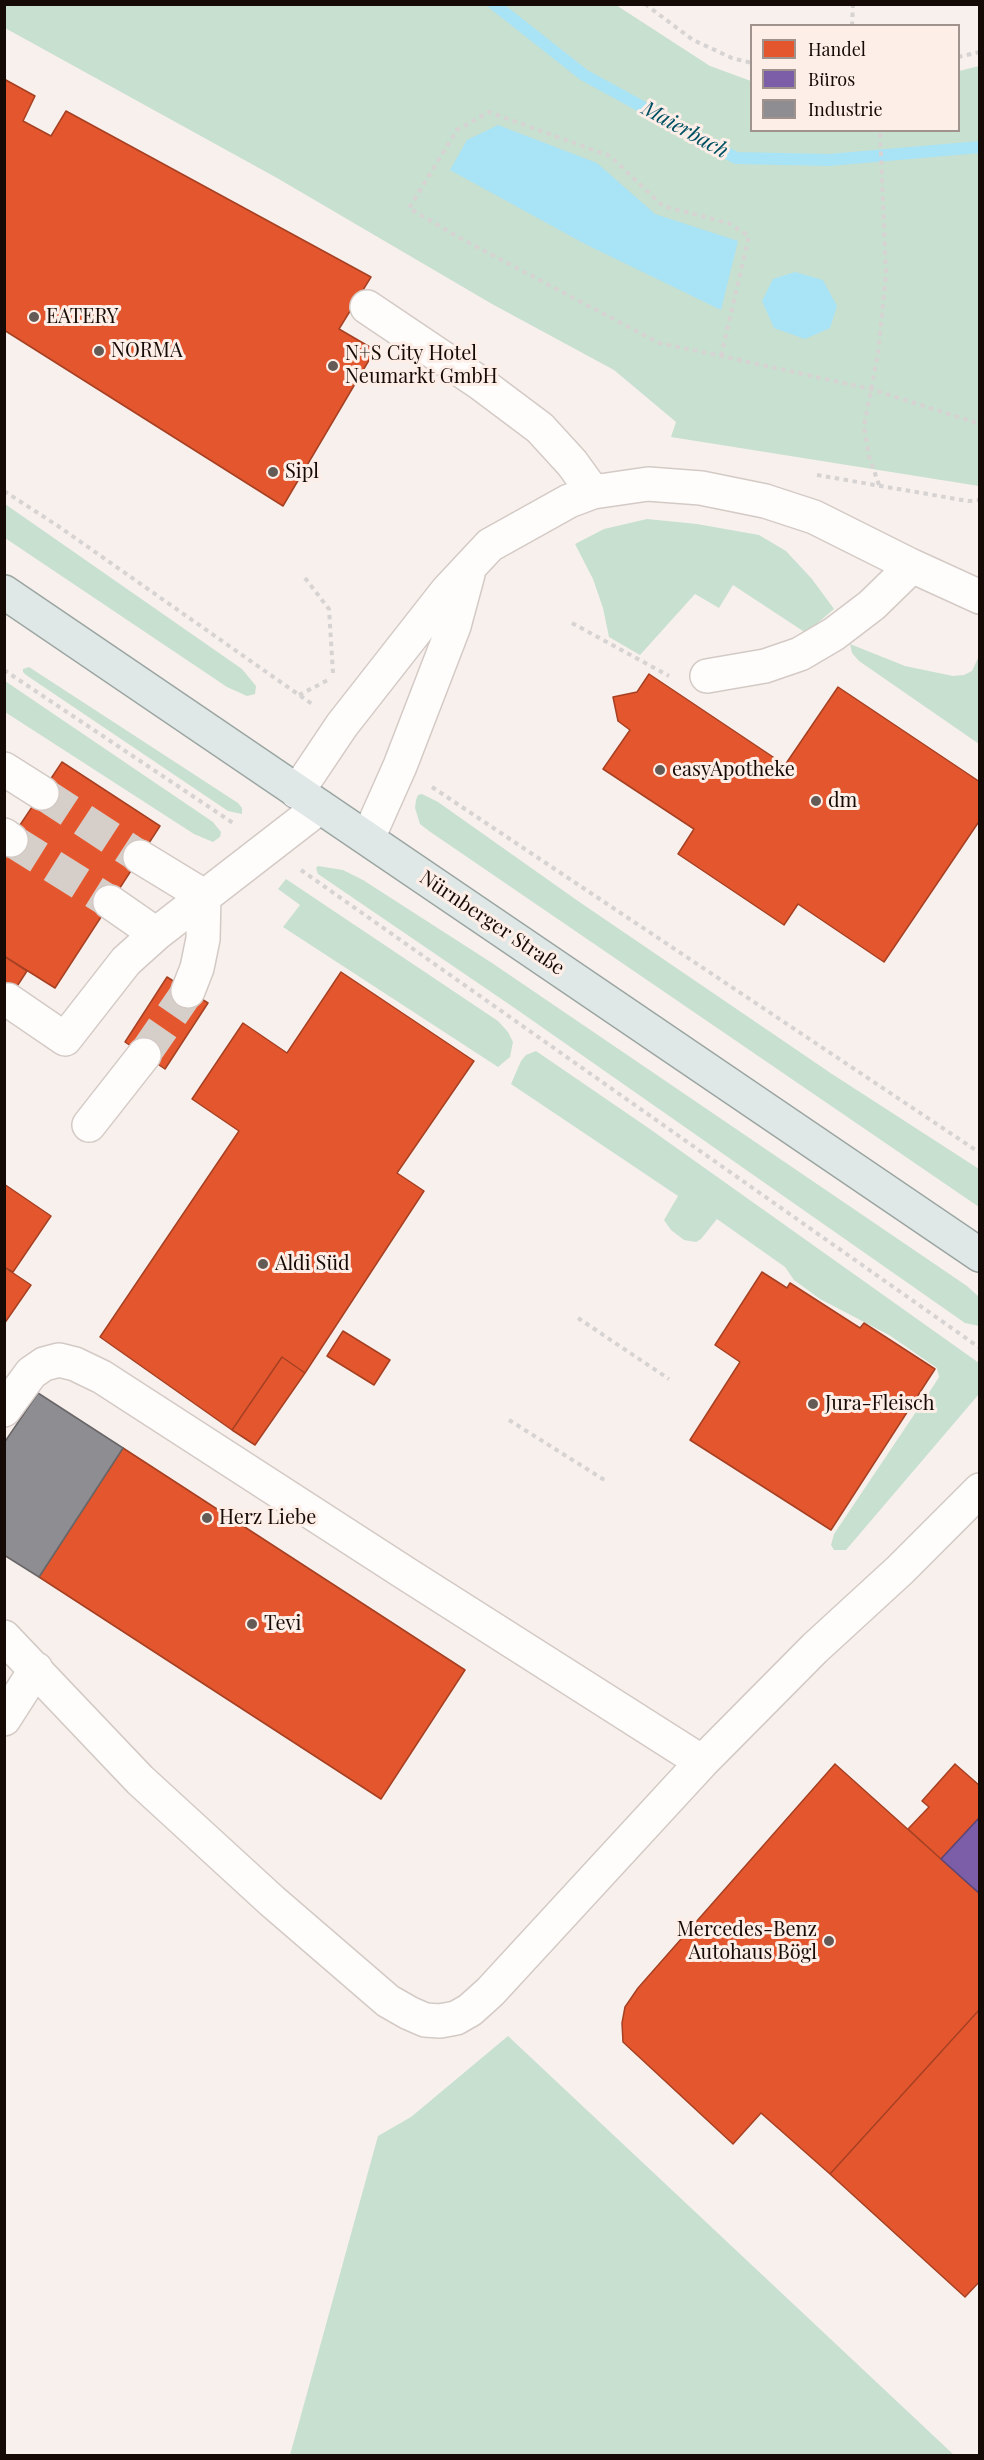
<!DOCTYPE html>
<meta charset="utf-8">
<style>
body{margin:0}
#map{position:relative;width:984px;height:2460px;overflow:hidden;background:#f8f0ec;font-family:"Playfair Display",serif}
canvas{display:block}
.frame{position:absolute;inset:0;border:6px solid #150a05;pointer-events:none}
.legend{position:absolute;left:750px;top:24px;width:210px;height:108px;box-sizing:border-box;background:#fdeee7;border:2px solid #a0938d;margin:0;padding:8px 10px;list-style:none;font-size:18px;color:#150a05}
.legend li{display:flex;align-items:center;gap:12px;height:30px}
.legend b{width:30px;border:2px solid #a0938d}
</style>
<div id="map">
<canvas width="984" height="2460"></canvas>
<div class="frame"></div>
<ul class="legend">
<li><b style="height:16px;background:#e4572e"></b>Handel</li>
<li><b style="height:16px;background:#7b5ea7"></b>Büros</li>
<li><b style="height:16px;background:#8d8d92"></b>Industrie</li>
</ul>
</div>
<script>
const c = document.querySelector('canvas').getContext('2d');
c.lineJoin = 'round';
function paint(path, color) {
  c.fillStyle = color;
  c.fill(path, 'evenodd');
}
function poly(rows) {
  const path = new Path2D();
  for (const r of rows) {
    path.moveTo(r[0], r[1]);
    for (let i = 2; i < r.length; i += 2) path.lineTo(r[i], r[i + 1]);
  }
  return path;
}
function trace(path, color, width, dash) {
  c.strokeStyle = color;
  c.lineWidth = width;
  c.lineCap = dash ? 'butt' : 'round';
  c.setLineDash(dash || []);
  c.stroke(path);
}
function label(font, color, halo, rows, align = 'center') {
  c.font = font + ' "Playfair Display",serif';
  c.lineWidth = 6;
  c.setLineDash([]);
  c.textBaseline = 'middle';
  c.strokeStyle = halo;
  c.fillStyle = color;
  for (const [text, x, y, turn = 0] of rows) {
    c.save();
    c.translate(x, y);
    c.rotate((+turn || 0) * Math.PI / 180);
    c.textAlign = isNaN(turn) ? turn : align;
    if (halo) c.strokeText(text, 0, 0);
    c.fillText(text, 0, 0);
    c.restore();
  }
}
const green = poly([
 [4,5,616,5,710,66,751,81,752,130,958,130,959,71,979,66,979,486,671,437,676,422,614,370,492,304,277,178,5,28],
 [5,504,242,669,256,686,255,694,247,696,227,687,5,538],
 [647,519,697,524,759,535,786,551,812,579,834,609,806,633,733,585,719,608,695,594,640,655,609,637,603,608,593,579,575,544,604,529],
 [850,644,905,666,953,676,964,675,972,671,979,656,979,744,859,661,852,653],
 [29,667,238,803,242,808,242,814,228,811,26,675,23,672,23,669],
 [5,681,213,822,221,832,220,837,213,842,194,834,5,712],
 [422,794,438,802,578,901,832,1074,979,1169,979,1207,429,831,420,824,415,808,416,800,418,795],
 [318,866,343,870,363,880,492,963,967,1286,979,1297,979,1326,965,1323,516,1009,318,874,316,868],
 [286,879,498,1021,508,1032,513,1042,510,1057,498,1067,283,927,300,905,278,889],
 [536,1051,647,1127,979,1363,979,1394,846,1550,834,1550,831,1545,834,1534,934,1385,939,1377,937,1368,889,1335,820,1299,794,1280,785,1267,717,1219,701,1239,696,1242,684,1240,671,1230,664,1220,678,1196,511,1084,521,1061,526,1055],
 [508,2036,954,2455,290,2455,378,2136,411,2117]
]);
const water = poly([
 [498,125,597,163,655,214,738,241,721,310,585,244,450,170,467,140],
 [795,272,823,280,837,306,830,328,805,339,774,328,762,301,773,279]
]);
const shops = poly([
 [4,79,35,96,23,121,51,136,66,111,371,277,339,329,375,350,283,506,4,330,4,79],
 [649,674,785,765,838,687,980,782,980,820,884,962,798,904,784,925,678,854,694,829,603,769,630,730,618,721,613,697,637,692,649,674],
 [62,762,160,826,55,988,4,956,4,849,62,762],
 [4,956,27,971,4,1006,4,956],
 [341,972,474,1061,397,1173,424,1191,305,1373,282,1357,232,1430,100,1337,239,1131,192,1099,243,1023,287,1053,341,972],
 [167,977,208,1003,165,1069,125,1042,167,977],
 [4,1184,51,1216,13,1272,4,1267,4,1184],
 [4,1267,31,1285,4,1324,4,1267],
 [762,1272,787,1288,790,1283,860,1328,864,1323,935,1369,831,1530,690,1440,740,1362,715,1345,762,1272],
 [343,1331,390,1360,374,1385,327,1356,343,1331],
 [282,1357,305,1373,255,1445,232,1430,282,1357],
 [123,1448,465,1670,381,1799,39,1577,123,1448],
 [835,1764,980,1894,980,2009,830,2174,761,2113,733,2144,623,2042,622,2023,625,2007,638,1988,835,1764],
 [955,1764,980,1786,980,1817,941,1859,908,1829,929,1807,922,1801,955,1764],
 [980,2009,980,2281,965,2297,830,2174,980,2009]
]);
const offices = poly([
 [980,1817,980,1894,941,1859,980,1817]
]);
const industry = poly([
 [38,1393,123,1448,39,1577,4,1555,4,1443,38,1393]
]);
const stream = poly([
 [494,4,584,75,736,158,829,160,980,147]
]);
const minorTunnel = poly([
 [42,793,140,857],
 [11,840,110,902],
 [144,1055,188,991]
]);
const path = poly([
 [645,4,693,40,732,58,752,63],
 [852,26,853,4],
 [958,57,980,52],
 [721,356,749,236,728,223,663,206,610,156,489,112,457,130,409,208,458,237,659,343,721,356,871,389,980,424],
 [817,475,968,501,980,500],
 [879,485,869,456,864,427,878,353,886,275,880,130],
 [4,491,58,526,312,704],
 [305,578,329,609,333,673],
 [572,623,669,676],
 [4,670,236,825],
 [299,695,328,680],
 [432,787,980,1153],
 [301,870,980,1348],
 [578,1318,669,1379],
 [509,1420,606,1481]
]);
const minor = poly([
 [367,307,480,383,540,428,572,463,593,492],
 [707,676,765,666,800,654,834,634,872,605,912,566],
 [4,769,42,793],
 [297,792,342,725,447,591,490,545,569,501,593,492,648,484,701,488,765,501,814,517,912,566,980,597],
 [4,835,11,840],
 [368,838,400,766,454,626,468,574],
 [140,857,204,896],
 [110,902,156,934],
 [188,991,197,968,203,939,204,896],
 [8,1000,65,1039,126,961,156,934,320,807],
 [89,1125,144,1055],
 [4,1410,31,1373,44,1364,59,1360,75,1364,102,1377,405,1573,702,1762],
 [4,1637,140,1780,272,1901,388,2001,409,2013,425,2020,440,2021,456,2018,470,2010,490,1992,702,1762,815,1648,900,1570,980,1490],
 [4,1719,36,1669]
]);
const major = poly([
 [4,592,980,1255]
]);
const markers = [
 [34,317,6,"#645a56"],
 [99,351,6,"#645a56"],
 [333,366,6,"#645a56"],
 [273,472,6,"#645a56"],
 [660,770,6,"#645a56"],
 [816,801,6,"#645a56"],
 [263,1264,6,"#645a56"],
 [813,1404,6,"#645a56"],
 [207,1518,6,"#645a56"],
 [252,1624,6,"#645a56"],
 [829,1941,6,"#645a56"]
];
const poiNames = [
 ["EATERY",46,317],
 ["NORMA",111,351],
 ["N+S City Hotel",345,354],
 ["Neumarkt GmbH",345,377],
 ["Sipl",285,472],
 ["easyApotheke",672,770],
 ["dm",828,801],
 ["Aldi Süd",275,1264],
 ["Jura-Fleisch",825,1404],
 ["Herz Liebe",219,1518],
 ["Tevi",264,1624],
 ["Mercedes-Benz",817,1930,"right"],
 ["Autohaus Bögl",817,1953,"right"]
];
const streetNames = [
 ["Nürnberger Straße",492,923,34]
];
const waterNames = [
 ["Maierbach",685,130,29]
];
paint(green, '#c8e0d0');
paint(water, '#a9e3f6');
paint(shops, '#e4572e');
trace(shops, '#a64022', 1.5);
paint(offices, '#7b5ea7');
trace(offices, '#5c4576', 1.5);
paint(industry, '#8d8d92');
trace(industry, '#696668', 1.5);
trace(stream, '#a9e3f6', 12);
trace(minorTunnel, '#d6cec9', 33, [33, 16]);
trace(minor, '#d4cac5', 36);
trace(major, '#9aa5a2', 36);
trace(path, '#d6d3d2', 4, [4.5, 4.5]);
trace(minor, '#fefdfc', 33);
trace(major, '#e0e8e7', 33);
for (const [x, y, r, color] of markers) {
  const dot = new Path2D();
  dot.arc(x, y, r, 0, 2 * Math.PI);
  c.fillStyle = color;
  c.fill(dot);
  trace(dot, '#fdeee7', 2);
}
label('20px', '#150a05', '#fdeee7', poiNames, 'left');
label('20px', '#150a05', '#fdeee7', streetNames);
label('italic 21px', '#005064', '#fdeee7', waterNames);
</script>
